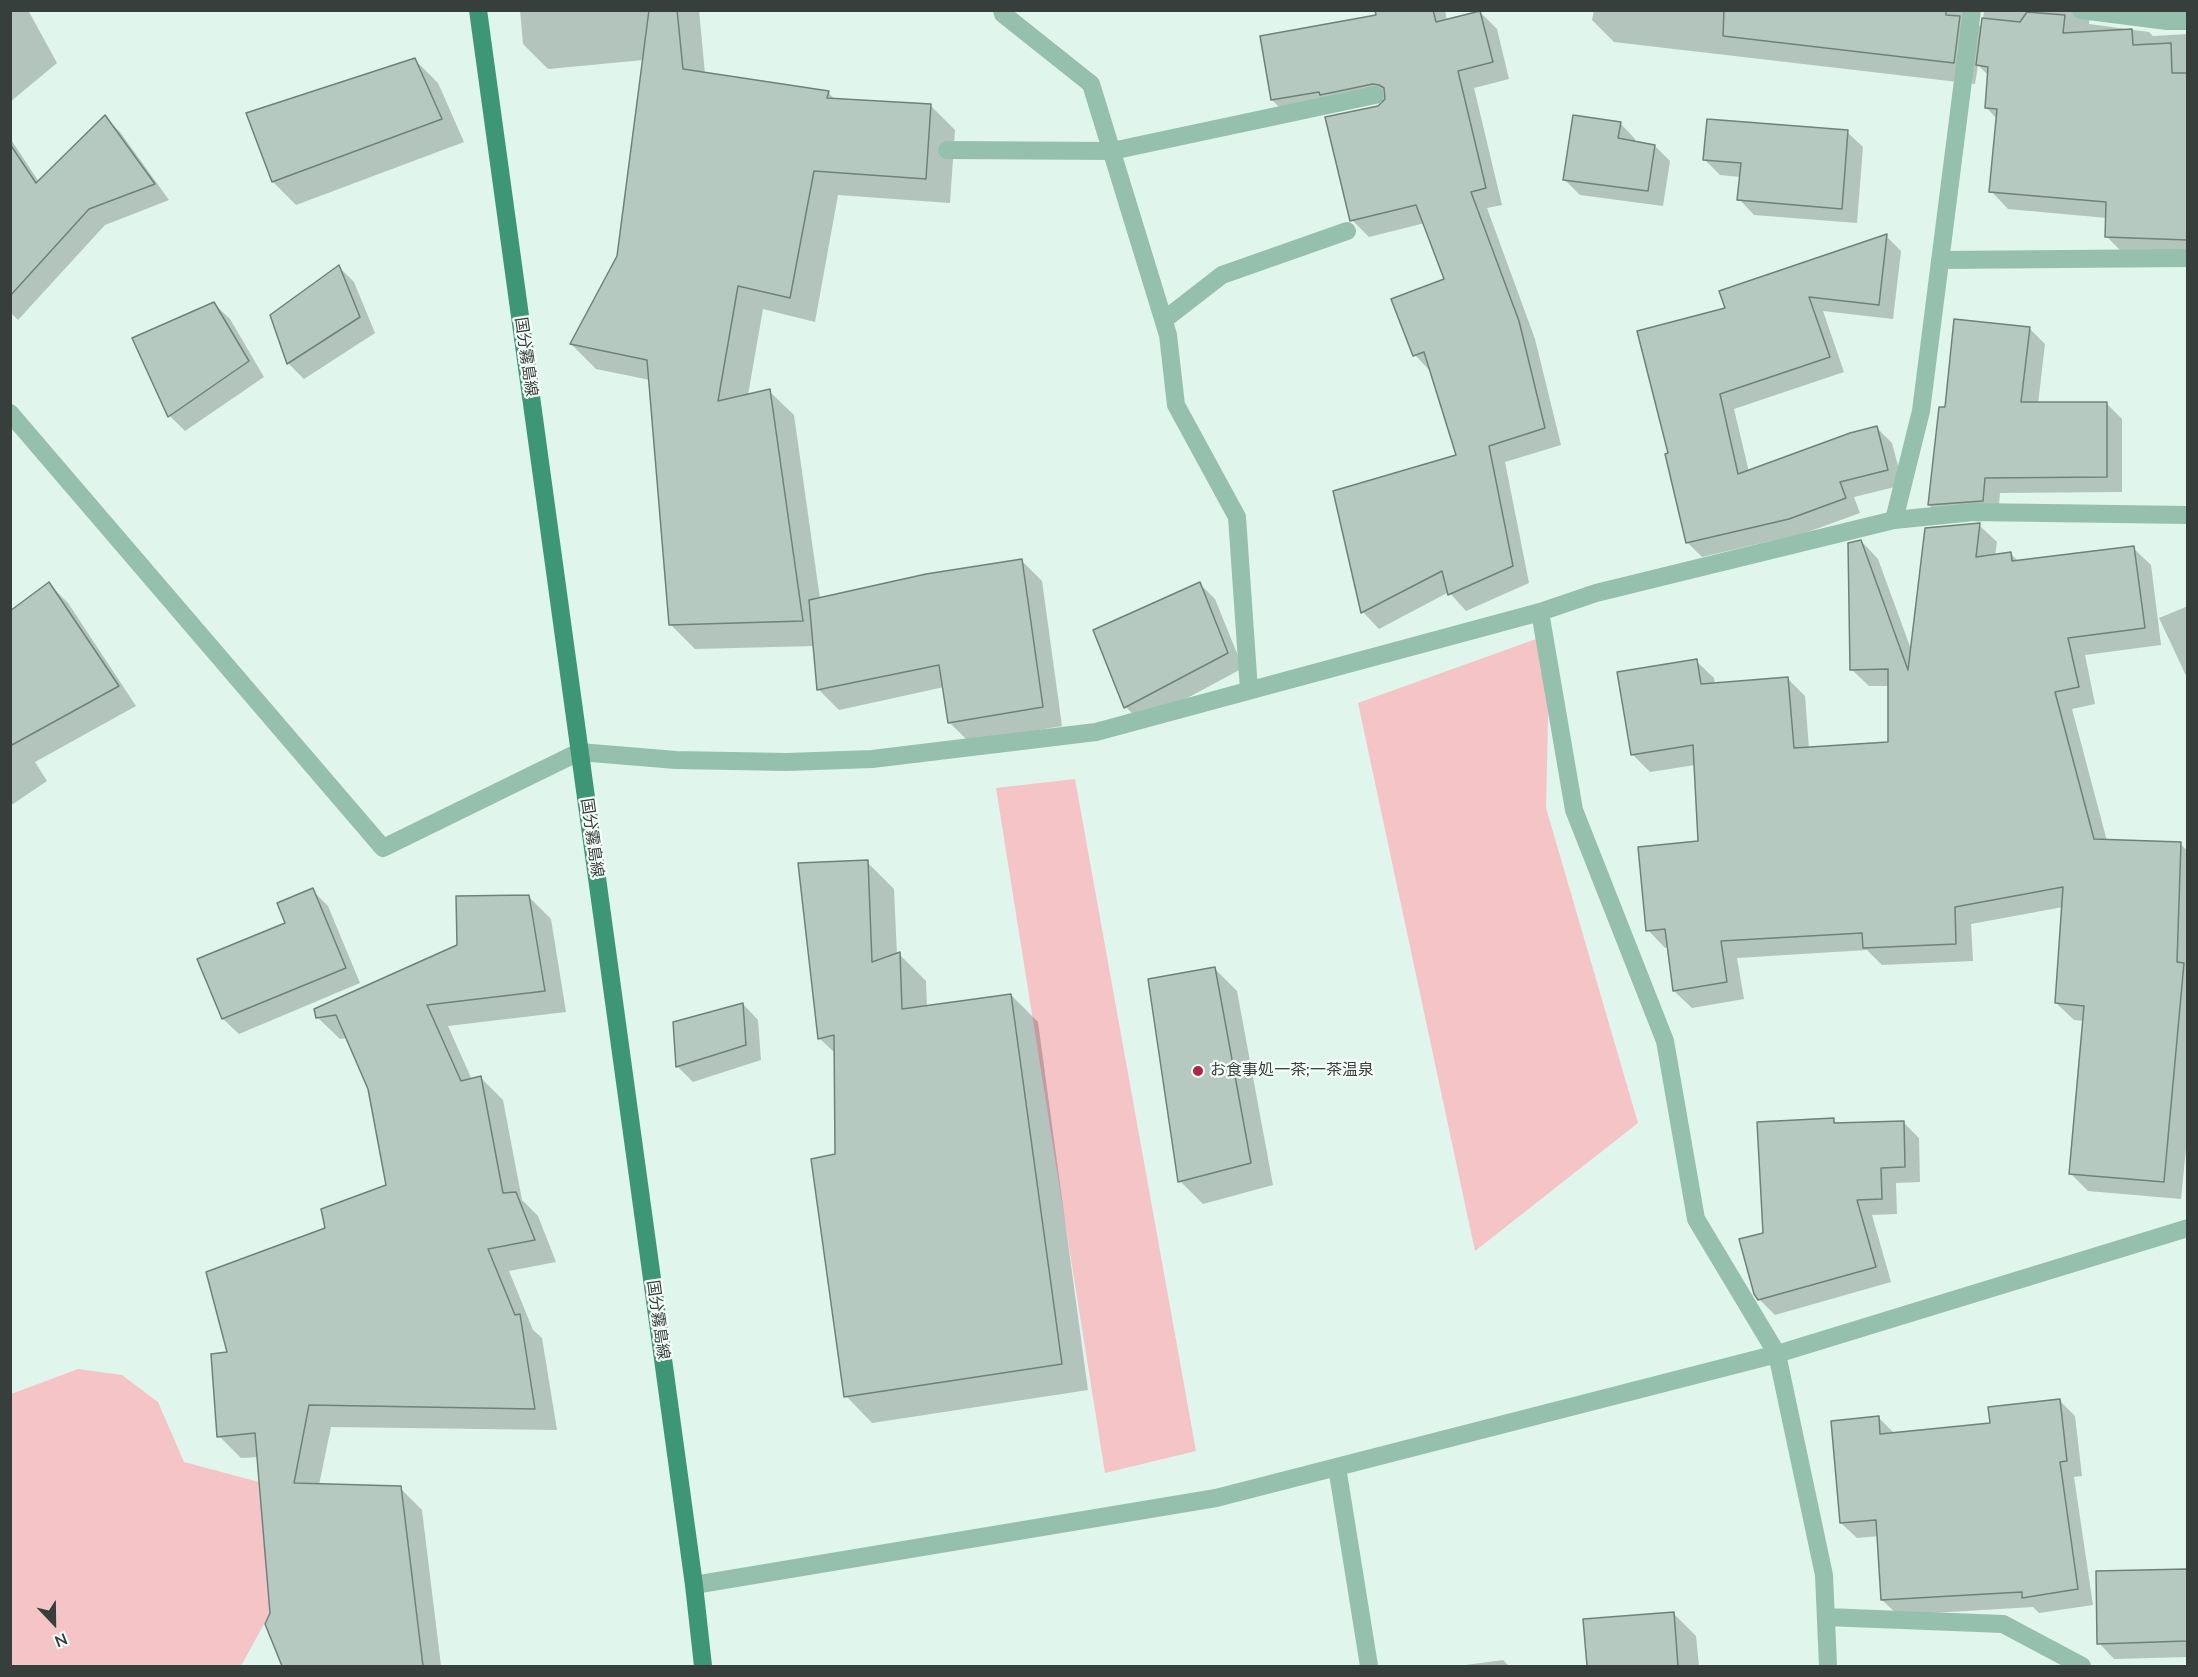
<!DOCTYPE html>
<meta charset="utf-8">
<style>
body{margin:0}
#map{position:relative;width:2198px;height:1677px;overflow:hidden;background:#e0f5eb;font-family:"Nunito Sans",sans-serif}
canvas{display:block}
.frame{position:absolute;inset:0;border:12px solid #363f3b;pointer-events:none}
.north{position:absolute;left:24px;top:1593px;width:60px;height:60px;-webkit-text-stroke:4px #f6fffb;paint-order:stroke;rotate:158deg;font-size:16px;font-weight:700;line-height:24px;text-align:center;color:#363f3b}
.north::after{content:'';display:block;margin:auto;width:21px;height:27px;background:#363f3b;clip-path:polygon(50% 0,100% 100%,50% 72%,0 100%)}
</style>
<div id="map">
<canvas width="2198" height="1677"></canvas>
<div class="frame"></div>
<div class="north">N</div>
</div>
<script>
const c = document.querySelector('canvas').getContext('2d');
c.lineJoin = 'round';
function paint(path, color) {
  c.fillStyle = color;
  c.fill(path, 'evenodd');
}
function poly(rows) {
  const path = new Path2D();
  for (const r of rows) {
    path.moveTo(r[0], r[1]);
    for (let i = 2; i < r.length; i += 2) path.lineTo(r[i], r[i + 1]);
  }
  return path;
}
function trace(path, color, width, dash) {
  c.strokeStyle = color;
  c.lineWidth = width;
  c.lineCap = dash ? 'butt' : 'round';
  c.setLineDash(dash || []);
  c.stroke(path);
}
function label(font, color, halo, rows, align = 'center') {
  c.font = font + ' "Nunito Sans","Noto Sans JP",sans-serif';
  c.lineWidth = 4.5;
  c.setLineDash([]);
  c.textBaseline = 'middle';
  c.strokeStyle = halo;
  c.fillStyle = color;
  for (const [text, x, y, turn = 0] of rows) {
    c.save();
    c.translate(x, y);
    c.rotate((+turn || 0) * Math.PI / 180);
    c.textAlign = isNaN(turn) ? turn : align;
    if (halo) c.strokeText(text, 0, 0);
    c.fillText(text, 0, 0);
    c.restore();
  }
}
const green = poly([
 [1550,634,1546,808,1638,1123,1475,1251,1358,703],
 [1075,779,1196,1451,1105,1473,996,788],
 [78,1369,122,1375,158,1402,184,1462,259,1482,270,1613,241,1666,11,1666,11,1394]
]);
const shadow = poly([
 [10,10,28,10,57,63,10,102],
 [520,10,699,10,705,74,828,92,835,100,930,105,955,130,950,203,838,195,815,322,763,309,748,395,769,391,794,415,820,599,1022,561,1042,581,1062,726,969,742,949,722,944,687,839,710,819,690,815,646,695,649,670,624,650,380,596,369,571,344,618,257,644,60,548,69,523,44],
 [1377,10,1445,10,1447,21,1480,12,1497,29,1509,79,1474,88,1502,205,1487,208,1535,339,1561,445,1505,462,1529,583,1466,611,1449,592,1379,629,1363,612,1458,456,1432,373,1415,355,1446,280,1425,223,1369,237,1352,220,1379,107,1385,101,1338,111,1289,117,1272,100,1378,16],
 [1594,10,1964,10,1982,28,1984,10,2170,10,2169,25,2100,16,2089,21,2089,24,2149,32,2153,36,2188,34,2188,256,2124,254,2106,236,2107,218,2008,209,1991,191,1997,119,1986,107,1989,76,1978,65,1975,84,1614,42,1592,20],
 [415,60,438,83,464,142,296,205,273,182,248,114],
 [105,117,120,132,169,200,105,225,18,320,10,312,10,138,39,182],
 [1620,123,1635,139,1635,143,1655,146,1670,161,1663,206,1580,195,1565,180],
 [1847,132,1863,147,1857,223,1754,215,1739,199,1741,177,1720,175,1704,159],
 [1886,236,1901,251,1893,319,1823,311,1844,372,1734,409,1749,472,1877,428,1892,443,1903,485,1854,497,1860,513,1805,533,1702,557,1687,542,1670,454,1727,309],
 [339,267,354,282,375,333,304,379,289,364,271,316],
 [214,304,230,319,264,377,185,431,170,416,134,339],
 [2029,328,2045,344,2038,404,2107,404,2122,419,2122,492,2000,493,1998,516,1945,520,1929,505,1946,409],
 [1979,525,1997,542,1995,556,2011,554,2019,562,2133,548,2151,565,2161,645,2085,655,2095,704,2072,709,2107,841,2180,844,2188,851,2188,1129,2181,1199,2088,1191,2071,1174,2084,1021,2074,1020,2056,1003,2063,907,1971,924,1973,961,1882,965,1867,950,1737,958,1744,999,1692,1008,1674,991,1668,947,1665,948,1648,930,1699,842,1695,765,1650,772,1633,755,1696,661,1714,678,1715,685,1788,679,1805,696,1809,749,1890,743,1889,686,1869,686,1851,669,1861,541,1878,559,1912,652],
 [1199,583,1215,599,1243,668,1141,723,1126,707,1095,631],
 [49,584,68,603,136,706,35,762,47,781,10,806,10,613],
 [2188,606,2188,680,2159,618],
 [867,862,894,889,897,955,899,954,926,981,927,1007,1011,995,1038,1022,1088,1390,872,1423,846,1396,836,1155,836,1054,819,1038],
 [312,890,328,906,360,983,239,1034,223,1019,199,960,287,923],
 [528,896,551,919,566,1012,448,1026,472,1080,480,1077,503,1100,522,1200,538,1216,556,1262,509,1271,533,1330,542,1338,557,1430,331,1427,319,1485,400,1488,422,1510,441,1666,283,1666,267,1624,272,1613,258,1457,241,1458,219,1436,228,1353,327,1229,388,1186,369,1088,347,1038,340,1039,317,1017,459,946],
 [1214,968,1237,991,1273,1185,1203,1204,1180,1181],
 [743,1004,758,1020,761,1060,693,1082,678,1067,674,1023],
 [1833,1120,1838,1124,1903,1122,1919,1138,1920,1182,1896,1183,1897,1214,1872,1215,1891,1282,1775,1315,1759,1299,1764,1234],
 [2060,1401,2075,1416,2082,1476,2074,1477,2093,1605,2039,1613,2033,1607,1898,1615,1882,1600,1879,1536,1857,1538,1841,1523,1879,1418,1895,1434,1992,1424],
 [2188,1571,2188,1657,2114,1659,2099,1643,2097,1573],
 [1673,1613,1696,1636,1699,1666,1589,1666,1585,1621],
 [1503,1660,1509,1666,1458,1666]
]);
const building = poly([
 [649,10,677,10,683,69,829,91,827,98,931,104,926,179,814,171,790,298,738,286,718,401,770,389,803,621,669,625,647,360,570,344,617,256,649,10],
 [1375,10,1433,10,1436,22,1480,11,1493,62,1458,71,1486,188,1471,192,1519,321,1545,428,1489,446,1513,566,1448,595,1442,571,1361,613,1333,491,1456,455,1424,352,1413,356,1391,299,1444,279,1416,205,1350,221,1325,117,1378,106,1385,99,1384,88,1379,85,1373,84,1320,95,1319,92,1271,100,1260,36,1376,15,1375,10],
 [1724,10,1946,10,1946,15,1960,16,1954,63,1723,36,1724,10],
 [2027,12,2065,15,2063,33,2132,29,2133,45,2171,43,2172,73,2187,73,2187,240,2105,237,2106,202,1989,192,1997,109,1985,108,1988,67,1976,65,1982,18,2020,22,2027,12],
 [415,58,442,119,272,182,246,113,415,58],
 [105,115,155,184,89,209,10,296,10,144,36,183,105,115],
 [1573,115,1621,122,1618,138,1655,145,1648,191,1563,180,1573,115],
 [1707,119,1848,130,1842,209,1737,200,1741,163,1703,160,1707,119],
 [1887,234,1879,305,1809,297,1830,357,1720,394,1738,474,1850,433,1877,426,1888,470,1840,482,1846,498,1789,519,1686,543,1665,454,1668,453,1637,331,1725,308,1719,291,1887,234],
 [339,265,360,317,287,364,270,315,339,265],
 [214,302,249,361,168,417,132,338,214,302],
 [1954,319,2030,327,2021,402,2107,402,2107,477,1985,478,1983,501,1928,505,1939,407,1945,407,1954,319],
 [1980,523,1976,557,2011,552,2012,561,2134,546,2145,628,2068,638,2079,687,2055,692,2094,839,2181,842,2177,962,2184,963,2164,1182,2069,1174,2084,1006,2055,1003,2063,887,1955,907,1956,944,1863,948,1862,933,1721,941,1727,982,1673,991,1665,929,1646,931,1638,847,1698,841,1693,745,1631,755,1617,672,1697,659,1701,684,1788,677,1794,748,1888,742,1888,669,1850,670,1848,543,1861,540,1908,670,1925,528,1980,523],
 [1022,559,1043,707,948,723,939,665,817,690,809,600,926,574,1022,559],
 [49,582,119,686,10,746,10,611,49,582],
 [1200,582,1228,653,1124,708,1093,630,1200,582],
 [868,860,872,962,900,952,902,1009,1011,994,1062,1364,844,1397,811,1159,835,1154,834,1035,818,1039,798,863,868,860],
 [313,888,346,968,222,1019,197,959,285,923,277,903,313,888],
 [529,895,545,991,427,1005,461,1081,481,1076,503,1193,516,1192,535,1240,488,1249,515,1315,520,1314,535,1409,309,1405,294,1483,401,1486,423,1666,282,1666,265,1624,270,1613,255,1433,217,1437,211,1354,227,1352,206,1272,325,1228,321,1209,386,1185,368,1089,336,1015,316,1018,314,1009,457,945,456,896,529,895],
 [1215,967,1251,1163,1178,1182,1148,979,1215,967],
 [743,1003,746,1045,676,1067,673,1022,743,1003],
 [1834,1118,1834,1123,1904,1121,1905,1167,1881,1168,1882,1199,1857,1200,1876,1267,1758,1300,1754,1294,1739,1239,1763,1233,1757,1122,1834,1118],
 [2060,1399,2067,1461,2060,1462,2078,1589,2022,1598,2022,1592,1881,1600,1876,1520,1840,1523,1831,1421,1879,1416,1880,1434,1990,1423,1988,1407,2060,1399],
 [2187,1569,2187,1641,2097,1644,2096,1571,2187,1569],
 [1674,1612,1678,1666,1587,1666,1583,1619,1674,1612]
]);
const minor = poly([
 [1002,10,1003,14,1091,84,1168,335,1176,405,1237,517,1249,690],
 [2081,10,2167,21,2188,21],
 [947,150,1112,151,1375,95],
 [1940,260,2188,258],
 [1164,320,1222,275,1347,231],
 [10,413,383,848,579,752,676,760,787,762,872,759,1096,732,1540,612,1596,593,1894,520,1974,512,2188,515],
 [1894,520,1921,411,1972,10],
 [1540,612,1574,810,1665,1041,1696,1219,1777,1354,1824,1575,1828,1666],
 [1337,1467,1369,1666],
 [694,1585,1216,1498,1777,1354,2188,1228],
 [1826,1617,2003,1624,2082,1666]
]);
const major = poly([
 [478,10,694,1585,703,1666]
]);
const markers = [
 [1198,1071,6,"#b52345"]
];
const streetNames = [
 ["国分霧島線",525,357,82],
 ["国分霧島線",591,838,82],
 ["国分霧島線",657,1320,82]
];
const poiNames = [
 ["お食事処一茶;一茶温泉",1210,1071]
];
paint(green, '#f5c4c7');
paint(shadow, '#0003');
paint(building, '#b5c9c0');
trace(building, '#6f827a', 1.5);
trace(minor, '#95c0ae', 18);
trace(major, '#3d9777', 18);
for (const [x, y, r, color] of markers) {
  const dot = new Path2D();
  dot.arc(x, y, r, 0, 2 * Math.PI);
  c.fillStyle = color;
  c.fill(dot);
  trace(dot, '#f6fffb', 2);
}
label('16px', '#363f3b', '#f6fffb', streetNames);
label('16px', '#363f3b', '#f6fffb', poiNames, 'left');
</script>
